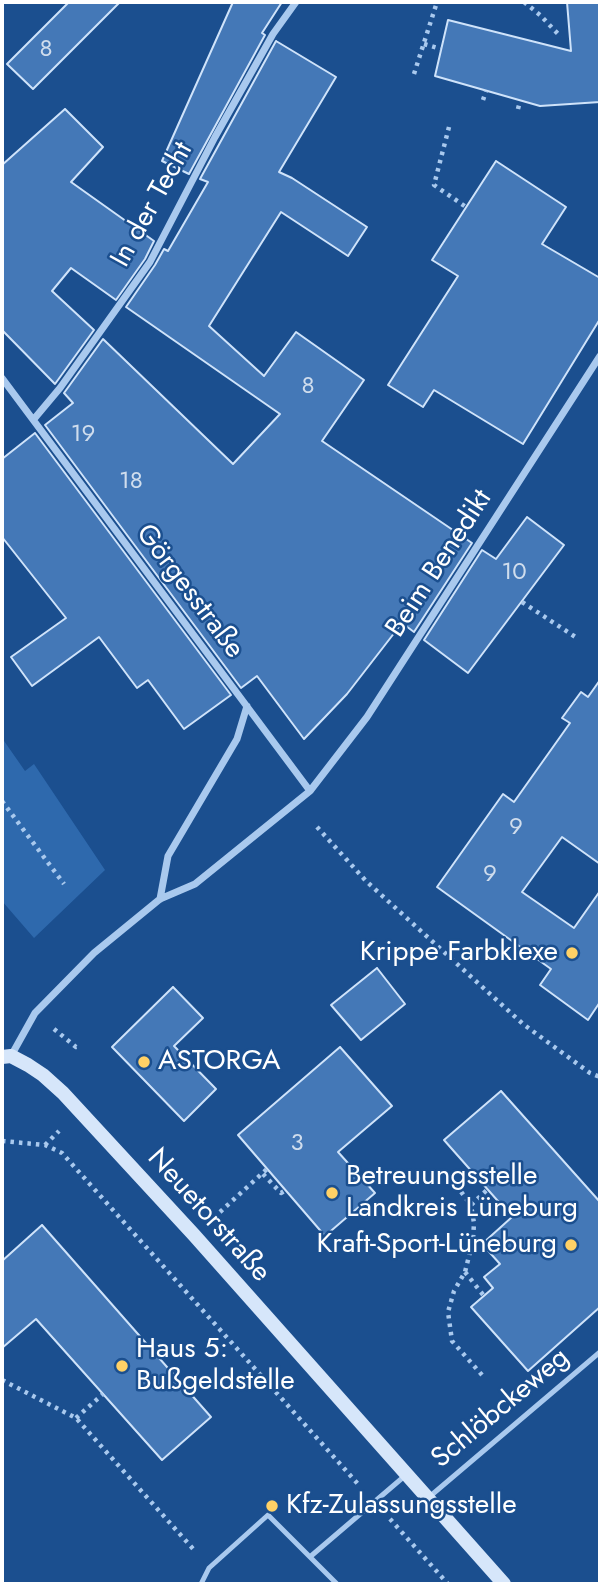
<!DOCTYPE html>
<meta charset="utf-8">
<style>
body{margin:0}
#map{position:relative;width:602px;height:1586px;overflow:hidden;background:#1b4f8f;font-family:Jost,sans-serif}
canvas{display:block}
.frame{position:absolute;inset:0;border:4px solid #fff;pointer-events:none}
</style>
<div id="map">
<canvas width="602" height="1586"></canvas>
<div class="frame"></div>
</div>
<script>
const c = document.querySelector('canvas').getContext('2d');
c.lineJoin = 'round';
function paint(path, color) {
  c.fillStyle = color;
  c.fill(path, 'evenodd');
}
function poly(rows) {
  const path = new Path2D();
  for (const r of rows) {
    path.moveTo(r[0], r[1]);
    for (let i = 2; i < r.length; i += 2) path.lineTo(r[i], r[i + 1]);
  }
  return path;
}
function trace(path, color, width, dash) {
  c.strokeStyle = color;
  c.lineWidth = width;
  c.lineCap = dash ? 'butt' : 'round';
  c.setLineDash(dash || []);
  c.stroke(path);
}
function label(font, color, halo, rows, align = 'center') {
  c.font = font + ' Jost,sans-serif';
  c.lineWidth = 5;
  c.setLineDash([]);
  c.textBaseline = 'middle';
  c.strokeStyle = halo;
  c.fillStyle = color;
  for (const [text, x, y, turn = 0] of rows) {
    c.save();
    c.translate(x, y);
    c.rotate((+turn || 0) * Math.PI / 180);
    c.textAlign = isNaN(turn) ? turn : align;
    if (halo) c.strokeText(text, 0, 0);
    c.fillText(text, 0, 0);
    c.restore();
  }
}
const green = poly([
 [2,738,25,771,34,764,105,870,34,938,2,901]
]);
const building = poly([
 [69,2,120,2,33,89,7,64,69,2],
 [233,2,282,2,262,33,265,35,189,174,162,161,233,2],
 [567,2,600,2,600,102,540,106,435,76,448,20,571,51,567,2],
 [276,41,336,77,279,172,292,178,367,227,348,256,281,212,209,326,264,376,296,332,364,380,322,441,472,543,414,632,402,623,347,694,304,739,257,676,241,688,45,425,73,403,64,393,103,339,233,464,280,414,126,307,155,265,164,249,168,251,208,182,200,179,276,41],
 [65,109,103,147,71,182,154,241,145,259,116,300,71,268,52,291,94,330,55,384,2,330,2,165,65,109],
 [496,161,566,207,542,244,600,278,600,319,523,444,434,390,423,407,388,385,458,276,432,260,496,161],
 [35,433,231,695,184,729,148,680,137,688,99,637,32,686,11,657,66,618,2,537,2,459,35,433],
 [527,517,564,545,468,673,424,640,482,550,496,559,527,517],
 [600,680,600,864,562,837,522,892,574,928,600,891,600,1002,588,1020,540,985,551,969,437,887,503,794,514,802,570,723,562,718,581,692,588,697,600,680],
 [377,968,405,1004,361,1040,331,1005,377,968],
 [173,987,203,1018,174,1046,216,1089,184,1121,112,1047,173,987],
 [340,1047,392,1106,338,1152,375,1193,325,1236,238,1135,340,1047],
 [501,1091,600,1202,600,1307,528,1371,471,1307,493,1288,484,1277,500,1264,482,1244,512,1217,444,1140,501,1091],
 [42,1225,211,1417,162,1460,36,1319,2,1348,2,1261,42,1225]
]);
const path = poly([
 [524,2,540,15,561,37],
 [424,44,441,49],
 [414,74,437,2],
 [483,100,486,91],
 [518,109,520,101],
 [449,127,434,185,466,207],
 [522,602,577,638],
 [2,801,64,884],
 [317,827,366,881,523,1024,590,1073,600,1077],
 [54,1029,76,1047,81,1046],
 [2,1141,45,1145,62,1153,358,1484],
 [45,1145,59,1131],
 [263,1174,281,1193,286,1190],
 [456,1185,471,1205],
 [220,1212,267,1169],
 [465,1272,484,1296],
 [482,1375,452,1341,448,1312,454,1291,465,1272,473,1240,474,1223,471,1205,488,1189],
 [2,1380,76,1418,195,1551],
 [76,1418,103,1394],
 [390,1519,448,1584]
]);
const service = poly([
 [428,1498,600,1352],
 [311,1556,407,1474],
 [201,1584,209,1568,268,1515,337,1584]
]);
const minor = poly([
 [2,378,310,791],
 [34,419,60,388,150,262,215,137,273,34,296,2],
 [160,899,168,856,237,739,247,706],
 [11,1056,35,1013,94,953,160,899,195,884,310,791,367,717,600,356]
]);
const secondary = poly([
 [2,1057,11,1056,28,1065,43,1075,63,1093,194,1235,504,1584]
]);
const markers = [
 [572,953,7,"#ffd166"],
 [144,1062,7,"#ffd166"],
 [332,1193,7,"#ffd166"],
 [571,1245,7,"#ffd166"],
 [122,1366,7,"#ffd166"],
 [272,1506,7,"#ffd166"]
];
const numberNames = [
 ["8",46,50],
 ["8",308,387],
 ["19",83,435],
 ["18",131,482],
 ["10",514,573],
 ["9",516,828],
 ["9",490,875],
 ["3",297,1144]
];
const streetNames = [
 ["In der Techt",153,205,-61],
 ["Beim Benedikt",440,564,-57],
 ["Görgesstraße",189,592,53],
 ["Neuetorstraße",208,1216,48],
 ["Schlöbckeweg",501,1409,-40]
];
const poiNames = [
 ["Krippe Farbklexe",558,953,"right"],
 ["ASTORGA",158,1062],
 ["Betreuungsstelle",346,1177],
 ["Landkreis Lüneburg",346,1209],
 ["Kraft-Sport-Lüneburg",557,1245,"right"],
 ["Haus 5:",136,1350],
 ["Bußgeldstelle",136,1382],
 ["Kfz-Zulassungsstelle",286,1506]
];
paint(green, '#2e69ad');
paint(building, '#4478b7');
trace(building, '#cfe3fa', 2);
trace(path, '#a9c9ee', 4.5, [3.5, 5]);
trace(service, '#a9c9ee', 5);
trace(minor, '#a9c9ee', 7);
trace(secondary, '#d6e6fa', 14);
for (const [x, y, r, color] of markers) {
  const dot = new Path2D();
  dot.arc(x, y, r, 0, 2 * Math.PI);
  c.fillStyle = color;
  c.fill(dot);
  trace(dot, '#1b4f8f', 2.5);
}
label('24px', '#d0dded', null, numberNames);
label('28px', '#fff', '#1b4f8f', streetNames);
label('28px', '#fff', '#1b4f8f', poiNames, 'left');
</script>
